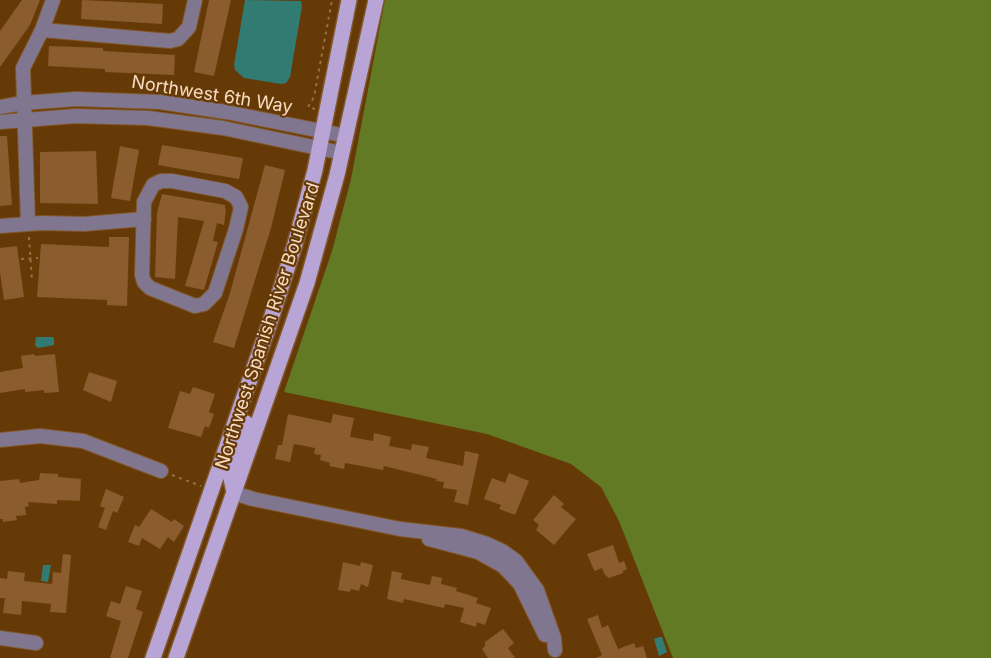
<!DOCTYPE html>
<style>
body{margin:0}
canvas{display:block;background:#663a06}
</style>
<canvas width="991" height="658"></canvas>
<script>
const c = document.querySelector('canvas').getContext('2d');
c.lineJoin = 'round';
function paint(path, color) {
  c.fillStyle = color;
  c.fill(path, 'evenodd');
}
function poly(rows) {
  const path = new Path2D();
  for (const r of rows) {
    path.moveTo(r[0], r[1]);
    for (let i = 2; i < r.length; i += 2) path.lineTo(r[i], r[i + 1]);
  }
  return path;
}
function trace(path, color, width, dash) {
  c.strokeStyle = color;
  c.lineWidth = width;
  c.lineCap = dash ? 'butt' : 'round';
  c.setLineDash(dash || []);
  c.stroke(path);
}
function label(font, color, halo, rows, align = 'center') {
  c.font = font + ' Inter,sans-serif';
  c.lineWidth = 4.5;
  c.setLineDash([]);
  c.textBaseline = 'middle';
  c.strokeStyle = halo;
  c.fillStyle = color;
  for (const [text, x, y, turn = 0] of rows) {
    c.save();
    c.translate(x, y);
    c.rotate((+turn || 0) * Math.PI / 180);
    c.textAlign = isNaN(turn) ? turn : align;
    if (halo) c.strokeText(text, 0, 0);
    c.fillText(text, 0, 0);
    c.restore();
  }
}
const green = poly([
 [385,0,991,0,991,658,673,658,619,521,601,487,571,464,487,434,284,392,332,251,351,179]
]);
const water = poly([
 [245,0,301,1,302,6,290,77,286,83,281,84,244,78,235,70,234,65],
 [36,337,52,337,54,338,54,345,38,348,35,345],
 [43,565,51,565,48,582,41,581],
 [659,637,662,637,667,652,659,656,654,639]
]);
const building = poly([
 [22,0,40,0,30,25,0,67,0,31],
 [82,0,163,4,162,24,81,19],
 [209,0,231,0,214,76,194,72],
 [49,46,103,48,103,51,175,55,174,75,105,72,105,69,48,66],
 [0,136,7,136,12,205,0,206],
 [162,145,243,158,239,179,158,165],
 [120,146,139,150,130,201,111,198],
 [96,151,98,204,40,203,40,152],
 [265,165,285,170,271,228,234,348,213,342,230,293],
 [162,194,225,205,225,209,226,209,224,225,217,223,213,241,218,242,204,290,185,286,204,221,178,217,175,279,155,277,157,213],
 [109,237,129,237,127,306,107,305,107,300,37,297,41,244,109,247],
 [17,246,24,297,4,300,0,272,0,248],
 [34,354,35,356,55,354,59,392,44,393,44,390,25,392,25,389,0,393,0,372,23,368,21,356],
 [89,372,117,381,111,402,83,390],
 [193,387,215,394,209,412,214,414,209,428,205,426,201,437,168,428,180,391,190,394],
 [288,414,331,423,333,414,354,418,350,437,373,441,374,433,391,437,389,446,411,450,412,444,429,447,426,458,463,466,465,451,479,454,468,505,454,502,457,490,443,488,444,482,436,481,437,479,384,466,383,470,345,463,344,469,329,466,330,463,320,460,321,455,314,454,315,448,294,444,290,462,275,459,278,445,282,445],
 [40,473,58,474,58,477,81,479,80,501,57,500,57,504,28,502,29,506,25,507,26,515,16,516,17,520,3,522,3,519,0,519,0,481,19,479,20,483,39,480],
 [509,473,529,481,515,515,499,509,501,505,484,499,492,478,505,483],
 [106,489,124,497,117,513,113,511,106,530,98,527,105,508,100,506],
 [554,495,564,504,561,507,576,519,554,545,536,530,539,525,533,520],
 [151,509,172,522,174,519,184,526,174,542,168,537,160,549,142,538,139,546,128,542,135,525,139,527],
 [613,545,619,563,624,561,627,569,623,571,623,573,609,578,605,575,602,568,595,571,593,568,587,554],
 [63,554,71,555,66,613,50,612,51,604,22,601,21,615,3,613,5,598,0,598,0,578,7,579,8,571,25,573,24,581,52,584,53,572,61,573],
 [343,562,360,566,361,562,373,565,368,587,361,584,359,591,351,589,350,592,338,590],
 [392,571,402,573,401,579,430,585,432,576,442,578,441,584,457,588,456,591,478,598,476,603,491,608,485,625,477,622,476,627,460,622,464,608,445,604,444,608,404,599,403,603,387,599],
 [126,586,142,591,136,609,143,612,128,658,110,658,121,621,106,616,111,601,120,604],
 [598,615,602,628,608,625,618,649,634,643,636,648,643,646,647,658,596,658,602,655,587,619],
 [503,629,514,643,508,648,515,658,488,658,482,649,485,646,485,642]
]);
const path = poly([
 [315,109,308,107,314,97,332,0],
 [29,237,32,281],
 [21,259,38,258],
 [172,475,201,486]
]);
const minor = poly([
 [42,30,170,41,178,39,189,27,195,0],
 [0,107,23,103,76,99,160,102,226,112,346,136],
 [0,122,75,116,148,118,223,128,342,153],
 [161,181,172,181,225,191,236,197,241,207,236,229,215,293,204,304,195,306,150,288,144,282,142,275,144,202,153,185,161,181],
 [28,224,23,68,42,30,53,0],
 [0,226,42,223,84,224,144,219],
 [0,440,40,436,83,441,161,471],
 [234,493,253,499,400,529,461,536,487,544,502,551,516,561,537,590,554,638,555,650],
 [429,539,478,552,503,566,520,584,545,635],
 [0,638,36,643]
]);
const major = poly([
 [234,492,230,474,246,423],
 [153,658,269,325,295,244,315,170,349,0],
 [176,658,307,283,337,175,376,0]
]);
const streetNames = [
 ["Northwest 6th Way",212,95,9],
 ["Northwest Spanish River Boulevard",268,326,-72]
];
paint(green, '#627a23');
paint(water, '#317b72');
paint(building, '#8a5c2e');
trace(minor, '#805728', 16);
trace(major, '#805728', 18);
trace(path, '#977146', 2, [3, 4.5]);
trace(minor, '#80768f', 14);
trace(major, '#b8a4d5', 15);
label('18px', '#f6dcc4', '#663a06', streetNames);
</script>
